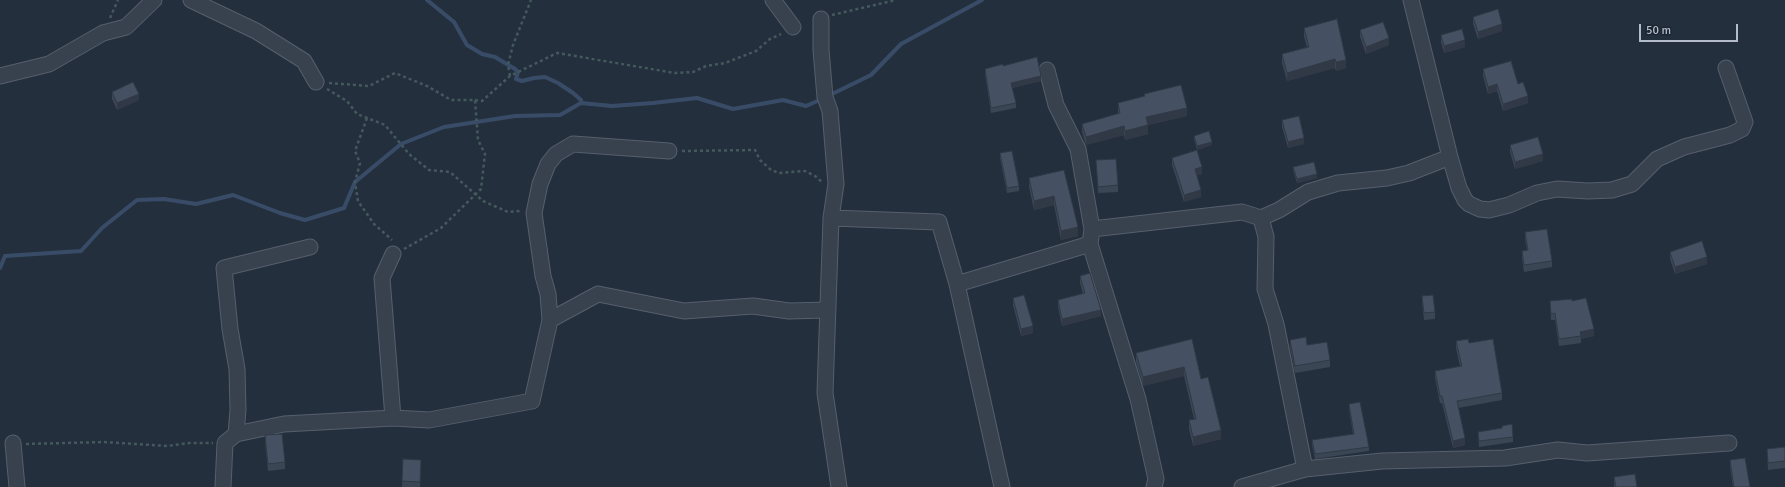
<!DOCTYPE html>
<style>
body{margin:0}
#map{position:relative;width:1785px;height:487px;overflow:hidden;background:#242f3e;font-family:Signika,sans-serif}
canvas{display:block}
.scale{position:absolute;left:1639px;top:24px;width:99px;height:18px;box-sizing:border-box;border:2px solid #b4bcc9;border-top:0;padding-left:5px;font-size:12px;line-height:14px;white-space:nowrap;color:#b4bcc9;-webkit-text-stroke:3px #1d2633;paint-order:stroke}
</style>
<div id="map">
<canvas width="1785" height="487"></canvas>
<div class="scale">50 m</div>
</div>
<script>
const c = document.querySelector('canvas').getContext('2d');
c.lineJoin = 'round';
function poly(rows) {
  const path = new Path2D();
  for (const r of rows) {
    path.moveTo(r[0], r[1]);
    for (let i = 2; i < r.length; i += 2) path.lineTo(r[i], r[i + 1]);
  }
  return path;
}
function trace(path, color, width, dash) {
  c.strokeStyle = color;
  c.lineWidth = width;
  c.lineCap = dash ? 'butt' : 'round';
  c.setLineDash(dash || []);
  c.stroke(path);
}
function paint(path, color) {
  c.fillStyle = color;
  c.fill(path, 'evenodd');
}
const stream = poly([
 [427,0,454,22,467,45,482,54,495,57,515,69,518,72,516,79,522,81,534,78,545,77,558,83,573,93,581,100,581,103],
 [828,96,871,75,901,44,982,0],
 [0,268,5,256,81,251,102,228,137,200,164,199,196,204,233,195,280,213,305,220,344,208,355,182,401,144,444,127,515,116,560,115,581,103,612,106,653,103,697,98,733,109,783,100,806,106,822,99]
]);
const path = poly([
 [832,15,896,0],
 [110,18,118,0],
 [510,76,508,65,513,45,531,0],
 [329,83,369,86,395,73,427,86,451,100,475,100,478,140,485,154,481,189,441,228,404,249],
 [327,89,347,101,357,114,385,125,409,154,429,170,450,172,483,201,508,212,521,211],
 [475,100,482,101,510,76,557,53,675,73,693,72,706,66,725,63,756,51,770,39,781,34],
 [367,118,355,151,360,163,355,182,358,201,374,224,392,240],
 [682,151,755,150,760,160,771,170,779,173,805,171,815,176,822,182],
 [26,444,104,442,167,446,189,443,213,443]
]);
const minor = poly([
 [191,0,256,31,304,61,316,82],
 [773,0,793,27],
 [1411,0,1450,157],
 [821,19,821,50,825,97,830,111,836,184,831,218,825,393,839,487],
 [1047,70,1056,105,1078,149,1092,229,1090,244,1138,399,1156,479,1154,487],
 [0,76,49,64,103,33,126,27,154,0],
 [831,218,939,222,957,284,1002,487],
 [1261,218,1266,237,1265,289,1276,324,1305,469],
 [1092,229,1242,212,1261,218,1279,210,1308,192,1338,183,1387,178,1409,173,1450,157,1459,188,1465,200,1469,204,1480,209,1489,210,1509,205,1537,193,1557,189,1588,191,1612,190,1632,184,1657,159,1684,147,1730,135,1742,129,1745,122,1726,68],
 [393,254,382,278,393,418],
 [957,284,1090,244],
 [550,320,548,294,543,276,534,213,540,184,548,164,556,154,573,144,669,151],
 [236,434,238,410,237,369,230,329,224,268,310,247],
 [13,443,17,487],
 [223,487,225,443,236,434,284,424,393,418,429,420,532,401,550,320,598,294,684,311,753,306,789,311,827,310],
 [1242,487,1305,469,1382,461,1505,458,1558,450,1587,453,1729,443]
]);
const wall = poly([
 [1473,17,1502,31,1478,39,1473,24],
 [1304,28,1346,68,1336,71,1335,68,1287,81,1282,63,1282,54,1307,47,1304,37],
 [1360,30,1389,45,1366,54,1360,37],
 [1441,35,1465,47,1444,53,1441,42],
 [1003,66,1041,81,1012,88,1016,103,1016,108,991,113,985,74,985,69],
 [1483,69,1518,84,1528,103,1503,111,1497,91,1488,94,1483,76],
 [112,92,139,100,117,110,112,99],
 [1144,94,1187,116,1148,125,1148,134,1125,140,1124,135,1086,145,1082,132,1082,124,1118,114,1118,103,1144,96],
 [1282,120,1304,144,1288,148,1282,127],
 [1194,136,1212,145,1197,150,1194,139],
 [1510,145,1543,161,1515,169,1510,152],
 [1000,153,1019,186,1019,191,1007,193,1000,158],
 [1172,158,1202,174,1197,175,1201,197,1184,202,1172,165],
 [1096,160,1118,185,1118,192,1098,193],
 [1293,167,1317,178,1297,183,1293,170],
 [1064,170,1078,236,1061,240,1054,205,1034,210,1029,187,1029,178],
 [1525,232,1552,261,1552,267,1524,272,1522,258,1522,251,1527,250,1525,239],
 [1670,252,1707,264,1675,274,1670,259],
 [1080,276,1101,316,1062,326,1058,307,1058,300,1083,294,1080,283],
 [1422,296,1435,312,1435,319,1424,320,1422,303],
 [1013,298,1033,333,1021,336,1013,305],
 [1550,301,1572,301,1594,336,1581,339,1581,343,1559,346,1555,320,1551,320],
 [1192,339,1201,379,1221,439,1193,446,1189,429,1189,420,1194,419,1184,376,1143,386,1136,362,1136,353],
 [1290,340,1307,345,1330,360,1330,367,1295,373,1290,347],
 [1456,341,1469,343,1502,393,1502,400,1458,408,1465,445,1453,448,1442,403,1440,403,1435,378,1435,371,1460,366,1456,348],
 [1349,404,1369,447,1369,451,1315,459,1312,445,1312,440,1353,434,1349,409],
 [1502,426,1513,437,1513,442,1479,447,1478,432,1502,428],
 [265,435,285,462,285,469,268,471,265,442],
 [1785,447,1785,468,1768,470,1767,449],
 [403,459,421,467,420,487,402,487],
 [1730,460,1750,487,1733,487,1730,467],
 [1614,477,1637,487,1614,487]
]);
const shadedWall = poly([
 [1502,24,1502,31,1478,39,1478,32],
 [1389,38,1389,45,1366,54,1366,47],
 [1465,40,1465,47,1444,53,1444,46],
 [1335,59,1335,68,1287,81,1287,73],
 [1346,60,1346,68,1336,71,1336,62],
 [1041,76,1041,81,1011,88,1011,83],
 [1497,84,1497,91,1488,94,1488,87],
 [139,94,139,100,117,110,117,103],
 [1528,96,1528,103,1503,111,1503,104],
 [1187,108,1187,116,1148,125,1148,134,1125,140,1125,131,1146,117],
 [1124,126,1124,135,1086,145,1086,137],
 [1304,138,1304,144,1288,148,1288,142],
 [1212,142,1212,145,1197,150,1197,146],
 [1543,154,1543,161,1515,169,1515,162],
 [1202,167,1202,174,1195,176,1195,169],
 [1317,174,1317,178,1297,183,1297,179],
 [1201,190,1201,197,1184,202,1184,195],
 [1054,196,1054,205,1034,210,1034,201],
 [1078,227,1078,236,1061,240,1061,231],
 [1707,257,1707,264,1675,274,1675,267],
 [1101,310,1101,316,1062,326,1062,319],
 [1033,326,1033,333,1021,336,1021,329],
 [1594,329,1594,336,1581,339,1580,332],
 [1184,367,1184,376,1143,386,1143,377],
 [1221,430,1221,439,1193,446,1193,437],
 [1465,438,1465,445,1453,448,1453,441]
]);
const building = poly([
 [1498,9,1502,24,1478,32,1473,17,1498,9],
 [1337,19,1346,60,1336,62,1335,59,1287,73,1282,54,1309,47,1304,28,1337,19],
 [1383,22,1389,38,1366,47,1360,30,1383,22],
 [1462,29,1465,40,1444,46,1441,35,1462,29],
 [1037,57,1041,76,1011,83,1016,103,991,108,985,69,1003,64,1003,66,1037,57],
 [1511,61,1518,84,1523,82,1528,96,1503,104,1497,84,1488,87,1483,69,1511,61],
 [133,82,139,94,117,103,112,92,133,82],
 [1181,85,1187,108,1146,117,1148,125,1125,131,1124,126,1086,137,1082,124,1120,113,1118,103,1145,96,1144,94,1181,85],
 [1299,116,1304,138,1288,142,1282,120,1299,116],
 [1209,131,1212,142,1197,146,1194,136,1209,131],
 [1538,137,1543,154,1515,162,1510,145,1538,137],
 [1197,150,1202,167,1195,169,1201,190,1184,195,1172,158,1197,150],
 [1012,151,1019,186,1007,188,1000,153,1012,151],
 [1116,159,1118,185,1098,187,1096,160,1116,159],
 [1314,162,1317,174,1297,179,1293,167,1314,162],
 [1064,170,1078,227,1061,231,1054,196,1034,201,1029,178,1064,170],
 [1547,229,1552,261,1524,265,1522,251,1528,250,1525,232,1547,229],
 [1702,241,1707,257,1675,267,1670,252,1702,241],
 [1090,273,1101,310,1062,319,1058,300,1085,293,1080,276,1090,273],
 [1024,295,1033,326,1021,329,1013,298,1024,295],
 [1433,295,1435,312,1424,313,1422,296,1433,295],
 [1586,298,1594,329,1580,332,1581,336,1559,339,1555,313,1551,314,1550,301,1572,299,1572,301,1586,298],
 [1306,337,1307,345,1327,342,1330,360,1295,366,1290,340,1306,337],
 [1192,339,1201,379,1208,377,1221,430,1193,437,1189,420,1196,419,1184,367,1143,377,1136,353,1192,339],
 [1468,339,1469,343,1493,339,1502,393,1457,401,1465,438,1453,441,1442,396,1440,396,1435,371,1462,366,1456,341,1468,339],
 [1360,402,1369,447,1315,454,1312,440,1354,434,1349,404,1360,402],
 [1512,424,1513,437,1479,441,1478,432,1502,428,1502,426,1512,424],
 [282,434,285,462,268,464,265,435,282,434],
 [1785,447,1785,461,1768,463,1767,449,1785,447],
 [1745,458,1750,487,1734,487,1730,460,1745,458],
 [403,459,421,460,420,482,402,481,403,459],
 [1635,474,1637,487,1616,487,1614,477,1635,474]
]);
trace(stream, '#394c67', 4);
trace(minor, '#565f6c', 17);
trace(path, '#44595c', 2.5, [3, 3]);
trace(minor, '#38414e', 15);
paint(wall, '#3b4654');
paint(shadedWall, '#303945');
paint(building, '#455162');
trace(building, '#303945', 1);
</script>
